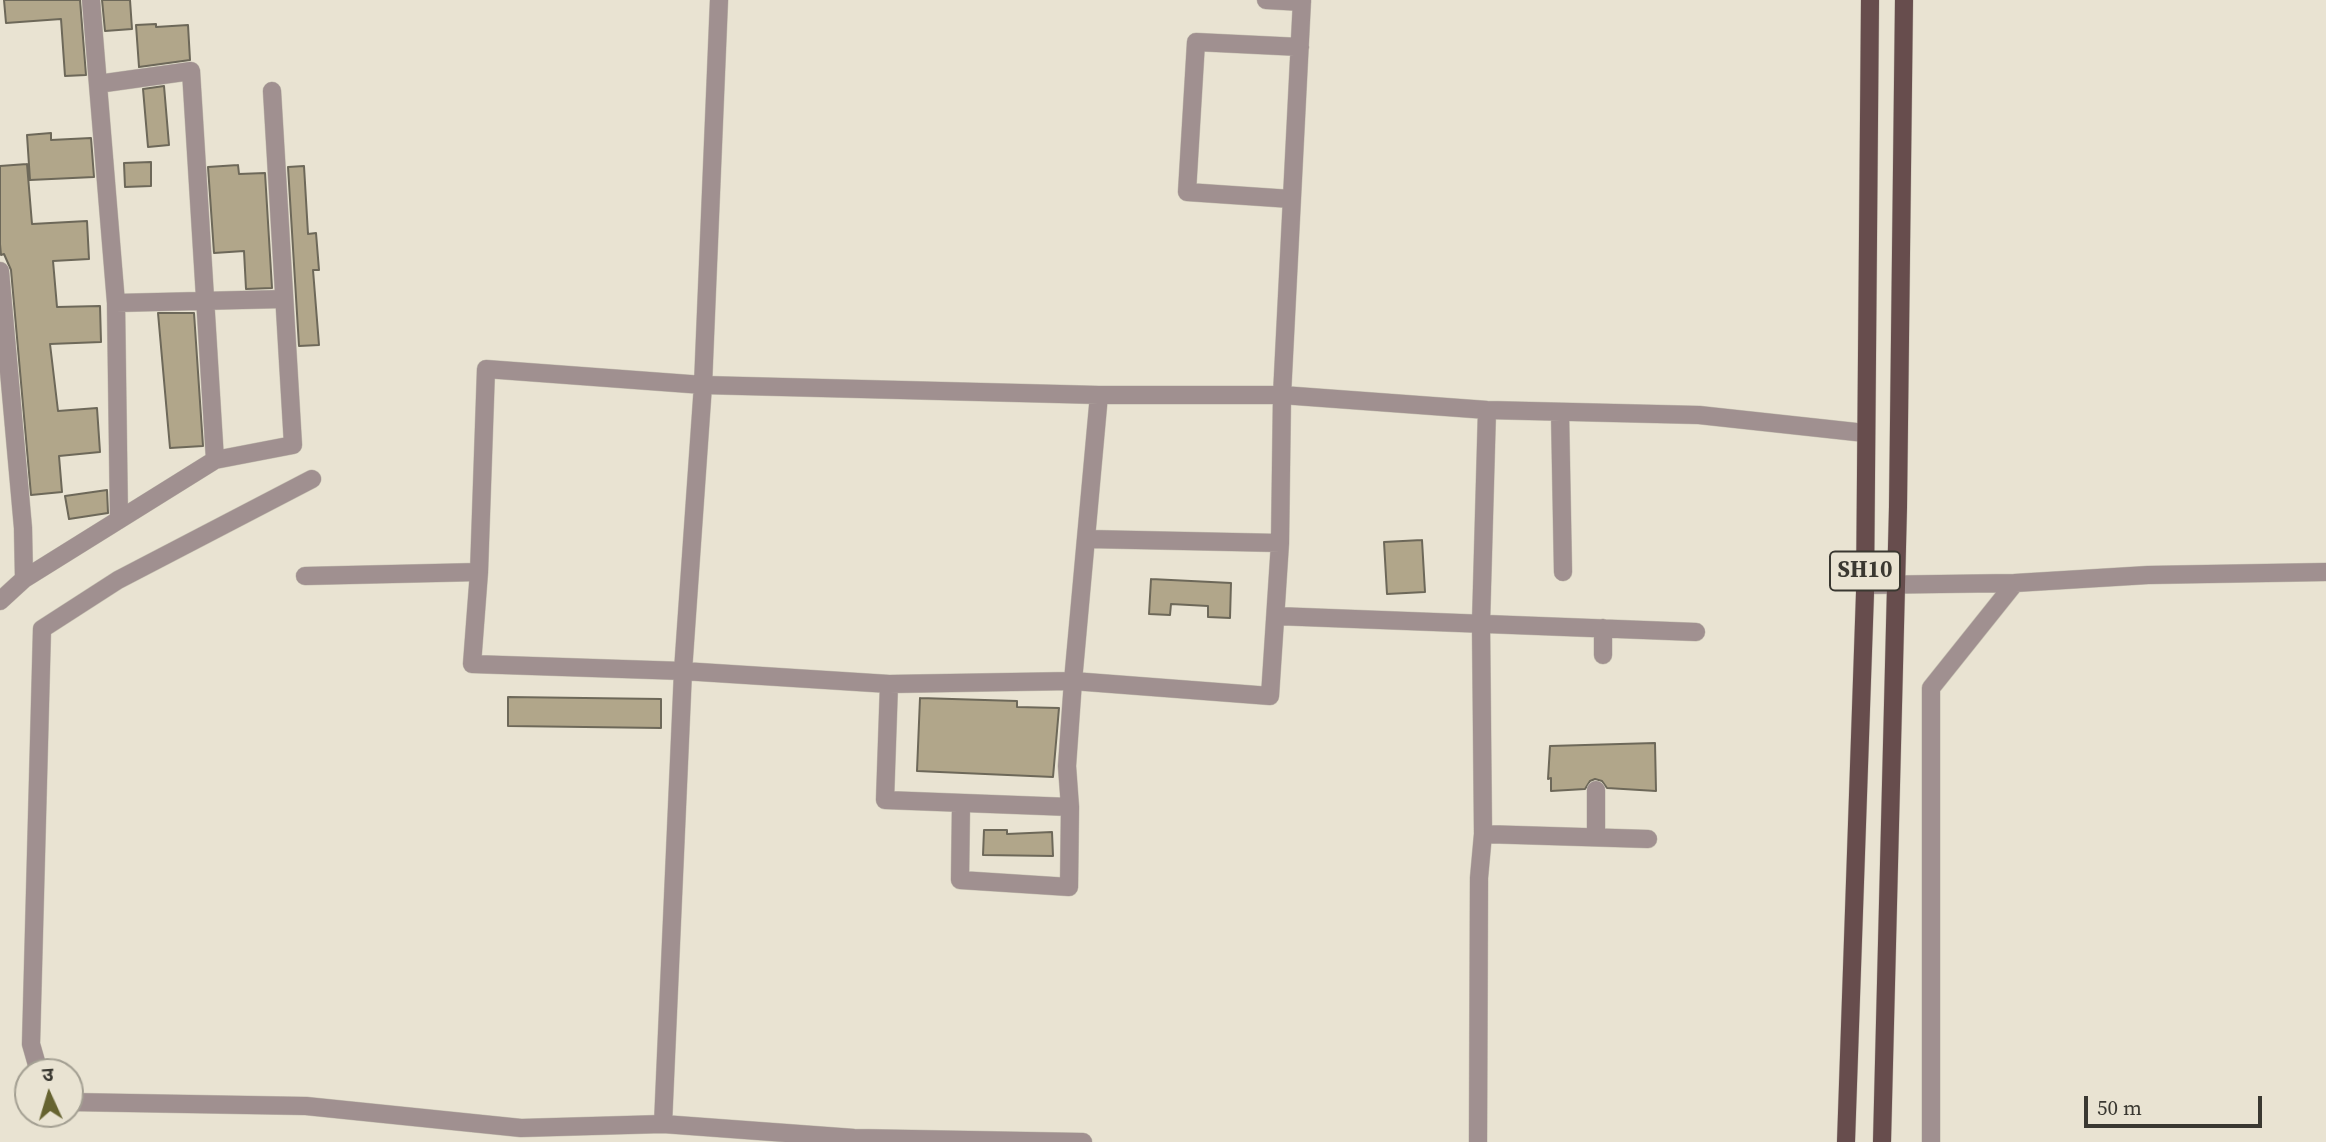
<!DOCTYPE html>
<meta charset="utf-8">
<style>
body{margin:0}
#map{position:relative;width:2326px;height:1142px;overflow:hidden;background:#e9e3d2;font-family:"Source Serif 4","Noto Sans Devanagari",serif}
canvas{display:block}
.north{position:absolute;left:14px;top:1058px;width:70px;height:70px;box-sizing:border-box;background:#e9e3d2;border:2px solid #a39f92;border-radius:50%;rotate:356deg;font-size:19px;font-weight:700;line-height:28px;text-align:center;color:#3a3831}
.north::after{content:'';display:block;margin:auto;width:24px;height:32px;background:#666330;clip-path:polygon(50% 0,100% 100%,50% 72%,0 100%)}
.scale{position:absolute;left:2084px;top:1096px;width:178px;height:32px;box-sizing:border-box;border:4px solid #3a3831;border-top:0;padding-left:9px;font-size:21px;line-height:24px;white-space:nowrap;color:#3a3831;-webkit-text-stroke:5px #e9e3d2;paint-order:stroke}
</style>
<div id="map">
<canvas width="2326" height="1142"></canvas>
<div class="north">उ</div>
<div class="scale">50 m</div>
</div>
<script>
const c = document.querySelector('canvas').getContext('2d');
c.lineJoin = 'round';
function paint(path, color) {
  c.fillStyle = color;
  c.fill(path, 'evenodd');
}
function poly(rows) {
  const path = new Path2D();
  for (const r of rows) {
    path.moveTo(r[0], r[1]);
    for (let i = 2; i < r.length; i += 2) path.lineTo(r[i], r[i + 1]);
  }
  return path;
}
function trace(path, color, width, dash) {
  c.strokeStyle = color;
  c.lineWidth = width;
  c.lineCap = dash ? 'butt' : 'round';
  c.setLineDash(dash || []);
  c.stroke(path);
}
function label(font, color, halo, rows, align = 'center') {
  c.font = font + ' "Source Serif 4",serif';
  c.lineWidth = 5;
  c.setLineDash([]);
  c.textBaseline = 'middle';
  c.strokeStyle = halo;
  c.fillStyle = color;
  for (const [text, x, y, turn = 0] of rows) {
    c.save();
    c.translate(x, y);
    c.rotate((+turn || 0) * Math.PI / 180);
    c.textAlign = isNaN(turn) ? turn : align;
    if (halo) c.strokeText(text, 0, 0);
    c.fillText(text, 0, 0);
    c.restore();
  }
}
const building = poly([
 [4,0,80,0,86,75,65,76,61,19,6,23,4,0],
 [102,0,130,0,132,29,105,31,102,0],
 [156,24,156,27,188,25,190,60,139,67,136,25,156,24],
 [164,86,169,145,148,147,143,89,164,86],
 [51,133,51,140,91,138,94,177,30,180,27,135,51,133],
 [151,162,151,186,125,187,124,163,151,162],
 [27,164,32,224,87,221,89,259,53,261,57,307,100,306,101,342,50,344,58,411,97,408,100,452,59,456,62,492,31,495,11,270,4,254,1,255,0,244,0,166,27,164],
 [238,165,239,174,265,173,272,288,246,289,244,251,214,253,208,167,238,165],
 [304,166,308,234,316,233,319,270,313,270,319,345,299,346,288,167,304,166],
 [158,313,194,313,203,446,170,448,158,313],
 [107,490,108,513,69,519,65,496,107,490],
 [1422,540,1425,592,1387,594,1384,542,1422,540],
 [1151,579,1231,583,1230,618,1208,617,1208,606,1171,604,1170,615,1149,614,1151,579],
 [508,697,661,699,661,728,508,726,508,697],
 [920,698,1017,701,1017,707,1059,708,1053,777,917,771,920,698],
 [1655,743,1656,791,1607,788,1602,781,1595,779,1590,781,1585,789,1551,791,1551,778,1548,779,1550,746,1655,743],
 [984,830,1007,830,1007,834,1052,832,1053,856,983,855,984,830]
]);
const minor = poly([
 [91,0,116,303,119,520],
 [1266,0,1302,2],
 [1302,0,1282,395,1280,543,1270,696,1073,681,889,684,683,671,472,664,479,572,486,369,703,385,1099,395,1282,395,1487,410,1699,415,1865,433],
 [98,84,191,71,215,460],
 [1291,199,1187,192,1196,42,1300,47],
 [0,271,23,528,24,579],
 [116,303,284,299],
 [1560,412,1563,572],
 [1088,539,1280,543],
 [305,576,479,572],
 [1865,585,2015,583,2148,575,2326,572],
 [0,601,24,579,215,460,293,445,272,91],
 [1276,616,1696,632],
 [1603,628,1603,655],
 [889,684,885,800,1070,807,1067,766,1073,681,1099,395],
 [1596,790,1596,837],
 [961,804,960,880,1069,887,1070,807],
 [1483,834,1648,839],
 [39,1072,31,1044,42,629,118,580,312,479],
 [70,1102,306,1106,521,1128,663,1124,854,1138,1083,1142],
 [663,1124,683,671,703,385,719,0],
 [1478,1142,1479,878,1483,834,1481,623,1487,410],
 [1931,1142,1931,688,2015,583]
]);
const major = poly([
 [1846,1142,1865,593,1870,0],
 [1882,1142,1898,507,1904,0]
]);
const shields = [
 [1865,571,70]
];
const shieldNames = [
 ["SH10",1865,571]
];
paint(building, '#b1a68a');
trace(building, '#6d6859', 2);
trace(minor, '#c6c1b2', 19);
trace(major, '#c6c1b2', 19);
trace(minor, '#a09090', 18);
trace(major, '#674d4d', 18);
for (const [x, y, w] of shields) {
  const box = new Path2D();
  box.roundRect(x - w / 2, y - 19.5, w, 39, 5);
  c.fillStyle = '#e9e3d2';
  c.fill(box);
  trace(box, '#3a3831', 2);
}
label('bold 23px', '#3a3831', null, shieldNames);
</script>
